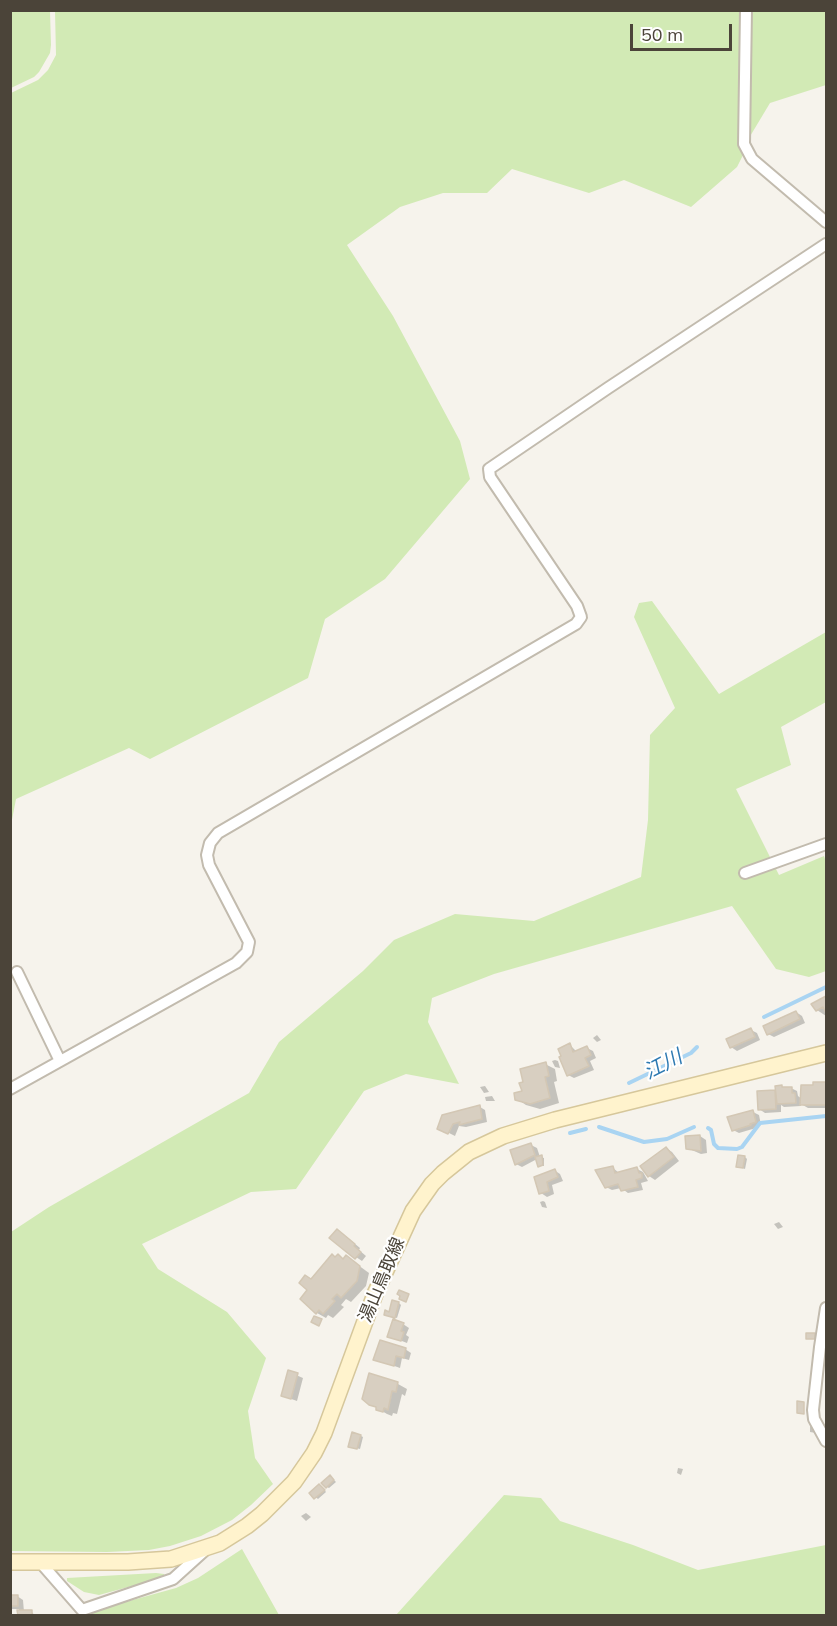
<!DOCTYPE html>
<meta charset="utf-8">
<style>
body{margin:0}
#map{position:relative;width:837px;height:1626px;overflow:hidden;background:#f6f3ec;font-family:Mulish,sans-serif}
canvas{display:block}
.frame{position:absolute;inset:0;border:12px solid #4b4439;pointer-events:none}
.scale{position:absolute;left:630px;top:24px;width:102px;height:27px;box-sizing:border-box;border:3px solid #4b4439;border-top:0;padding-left:8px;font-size:18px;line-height:21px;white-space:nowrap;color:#4b4439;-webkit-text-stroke:4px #fff;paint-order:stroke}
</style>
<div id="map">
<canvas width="837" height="1626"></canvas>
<div class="frame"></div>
<div class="scale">50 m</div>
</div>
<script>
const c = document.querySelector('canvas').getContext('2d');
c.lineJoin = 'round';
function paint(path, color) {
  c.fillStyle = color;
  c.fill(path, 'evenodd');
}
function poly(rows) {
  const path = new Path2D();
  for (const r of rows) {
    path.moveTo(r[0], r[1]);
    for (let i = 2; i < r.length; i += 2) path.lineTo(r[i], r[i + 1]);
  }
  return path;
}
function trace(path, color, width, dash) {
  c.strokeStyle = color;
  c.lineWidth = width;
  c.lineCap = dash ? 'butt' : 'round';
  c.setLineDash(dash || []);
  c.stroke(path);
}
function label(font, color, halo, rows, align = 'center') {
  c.font = font + ' Mulish,"Noto Sans JP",sans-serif';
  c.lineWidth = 4.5;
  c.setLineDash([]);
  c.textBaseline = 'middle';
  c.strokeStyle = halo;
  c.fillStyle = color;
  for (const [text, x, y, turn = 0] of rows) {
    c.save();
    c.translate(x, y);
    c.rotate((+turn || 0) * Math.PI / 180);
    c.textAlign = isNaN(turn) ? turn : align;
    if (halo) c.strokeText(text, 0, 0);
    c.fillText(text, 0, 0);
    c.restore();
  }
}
const green = poly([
 [10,11,50,11,51,45,50,53,39,72,34,77,11,88],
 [55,11,743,11,744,153,737,167,691,207,624,180,589,193,512,169,487,193,443,193,400,207,347,245,393,316,460,441,470,479,385,579,325,619,308,678,150,759,129,748,16,799,11,825,11,93,38,80,48,70,56,55],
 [750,11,826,11,826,85,770,103,746,143],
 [652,601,719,694,826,632,826,702,781,727,791,765,736,789,779,875,824,856,826,862,826,971,809,977,776,969,732,906,494,974,432,998,428,1022,459,1084,406,1074,364,1091,296,1189,251,1192,142,1244,158,1269,227,1312,266,1358,248,1411,255,1458,273,1484,251,1505,232,1520,201,1536,170,1546,149,1550,107,1552,11,1551,11,1232,49,1207,249,1093,279,1042,363,971,394,940,455,914,534,921,641,877,648,820,650,735,675,708,634,617,639,603],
 [504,1495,541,1498,560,1521,633,1545,698,1570,826,1545,826,1615,396,1615],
 [242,1549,279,1615,87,1615,111,1606,176,1588,198,1578],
 [156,1573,164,1574,165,1577,99,1595,84,1592,67,1581,67,1578]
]);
const shadow = poly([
 [826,998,826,1016,817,1010,813,1005],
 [796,1012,802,1016,805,1023,774,1037,768,1034],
 [751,1030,757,1033,760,1040,737,1051,731,1047],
 [597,1035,601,1040,597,1042,593,1038],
 [570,1045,577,1052,587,1048,593,1051,596,1058,590,1061,594,1070,574,1078,568,1075],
 [555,1060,558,1061,560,1068,555,1067,552,1061],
 [545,1064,555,1069,557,1081,554,1082,559,1103,540,1109,526,1105,517,1099],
 [815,1084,826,1084,826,1108,808,1108,801,1104,801,1106,784,1107,781,1105,781,1112,765,1113,759,1109,758,1092,791,1088,797,1091,798,1096,802,1099],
 [485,1086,489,1092,484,1093,480,1087],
 [492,1096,495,1101,486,1101,485,1097],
 [480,1107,485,1110,487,1122,466,1127,459,1126,455,1136,439,1128],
 [753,1112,759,1115,761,1125,756,1127,756,1128,739,1133,733,1130],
 [700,1136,706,1140,707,1153,701,1154,687,1148],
 [531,1145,537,1148,540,1157,544,1158,544,1166,540,1166,537,1159,522,1167,516,1164],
 [666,1148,672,1152,679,1161,655,1180,649,1176],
 [745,1157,747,1159,745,1169,737,1166],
 [612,1167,619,1173,637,1169,643,1172,648,1181,641,1183,643,1190,628,1193,621,1188,612,1190,606,1187],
 [554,1170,560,1174,563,1181,552,1185,554,1194,547,1197,541,1193,535,1178],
 [543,1201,545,1202,547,1208,542,1207,540,1202],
 [779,1222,783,1227,778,1229,774,1224],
 [343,1234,360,1248,359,1250,366,1256,362,1261,356,1257],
 [338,1256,344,1259,347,1257,369,1273,366,1286,351,1302,346,1299,341,1305,344,1307,333,1318,328,1315,326,1318,317,1313,302,1299,310,1290,312,1280],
 [399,1303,401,1305,397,1318,388,1315],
 [403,1324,409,1328,406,1335,409,1337,407,1343,389,1336],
 [405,1349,411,1353,409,1360,402,1358,400,1368,375,1359],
 [289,1372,303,1378,297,1401,283,1396],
 [398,1384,407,1389,405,1396,402,1394,397,1414,393,1413,392,1416,387,1414,370,1404],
 [810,1426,816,1428,816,1433,810,1432],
 [361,1436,363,1437,360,1449,352,1447],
 [678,1468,683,1469,681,1475,677,1473],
 [332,1478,336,1482,329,1488,327,1487],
 [322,1487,326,1492,318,1499,311,1493],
 [306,1513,311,1517,306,1521,301,1516],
 [10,1596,17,1596,23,1600,24,1612,32,1612,35,1616,19,1616,19,1609,10,1609]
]);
const stream = poly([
 [764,1017,826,987],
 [629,1083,691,1053,697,1047],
 [599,1127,644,1142,667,1139,694,1127],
 [708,1128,711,1130,714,1144,718,1148,737,1149,742,1147,760,1123,826,1116],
 [570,1133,586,1129]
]);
const building = poly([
 [826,996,826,1013,823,1007,816,1011,811,1004,826,996],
 [796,1011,800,1019,767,1035,763,1026,796,1011],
 [751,1028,755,1037,730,1048,726,1039,751,1028],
 [570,1043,573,1052,587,1046,591,1055,585,1058,589,1066,567,1076,559,1057,561,1056,558,1049,570,1043],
 [546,1062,549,1076,545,1077,550,1098,530,1104,515,1100,514,1093,522,1091,519,1083,523,1082,520,1069,546,1062],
 [813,1082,826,1082,826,1105,800,1105,801,1085,813,1085,813,1082],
 [782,1085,782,1087,792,1087,792,1093,795,1093,796,1103,777,1104,775,1086,782,1085],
 [775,1090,776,1109,758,1110,757,1091,775,1090],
 [480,1105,482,1119,459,1125,460,1122,453,1124,448,1134,437,1129,442,1115,480,1105],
 [753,1110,756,1122,750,1124,751,1125,732,1131,727,1117,753,1110],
 [700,1135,701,1151,686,1149,685,1136,700,1135],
 [531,1143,535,1155,515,1165,510,1150,531,1143],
 [666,1147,674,1157,648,1177,640,1166,666,1147],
 [542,1155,543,1165,538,1167,535,1157,542,1155],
 [738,1155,745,1156,743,1168,736,1167,738,1155],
 [613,1166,615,1173,637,1167,639,1173,642,1173,642,1178,636,1180,638,1187,621,1191,618,1184,605,1188,595,1170,613,1166],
 [555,1169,558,1177,547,1182,549,1191,539,1194,534,1177,555,1169],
 [337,1229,355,1244,354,1246,361,1252,355,1259,329,1238,337,1229],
 [332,1254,335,1257,338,1254,343,1259,346,1255,360,1266,357,1281,341,1298,337,1294,332,1299,335,1301,323,1314,319,1310,316,1314,300,1299,307,1290,299,1283,305,1275,311,1279,332,1254],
 [399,1290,409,1294,406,1302,399,1299,400,1296,397,1294,399,1290],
 [392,1300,399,1302,395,1318,384,1315,385,1310,389,1312,392,1300],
 [314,1316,322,1319,319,1326,311,1322,314,1316],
 [393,1319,404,1323,401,1331,404,1332,401,1341,387,1337,393,1319],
 [806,1333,815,1333,815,1339,806,1339,806,1333],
 [380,1340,406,1348,404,1358,396,1356,394,1366,373,1360,380,1340],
 [288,1370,298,1373,291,1399,281,1396,288,1370],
 [369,1373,398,1382,396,1392,392,1391,388,1410,384,1408,383,1412,376,1410,376,1407,369,1405,362,1399,369,1373],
 [797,1401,804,1402,804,1414,797,1413,797,1401],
 [352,1432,361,1435,357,1449,348,1447,352,1432],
 [330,1475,334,1480,326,1488,321,1483,330,1475],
 [319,1484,325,1490,314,1499,309,1493,319,1484],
 [10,1595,18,1595,18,1606,10,1606,10,1595],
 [17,1610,32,1610,32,1616,18,1616,17,1610]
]);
const street = poly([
 [746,10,744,144,752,159,826,222],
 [745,873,826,844],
 [17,972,60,1061],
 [10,1089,236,963,247,952,249,942,209,865,207,855,210,843,218,833,576,624,581,617,577,606,490,477,489,469,608,388,826,244],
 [826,1308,820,1347,813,1410,814,1419,826,1441],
 [40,1562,82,1610],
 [82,1610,173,1579,204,1551]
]);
const secondary = poly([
 [10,1562,128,1562,171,1559,220,1543,247,1526,262,1514,294,1482,314,1453,324,1433,375,1294,413,1211,432,1184,443,1173,469,1152,503,1136,555,1120,826,1053]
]);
const streetNames = [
 ["湯山鳥取線",382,1280,-67]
];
const waterNames = [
 ["江川",663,1065,-27]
];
paint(green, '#d2eab5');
paint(shadow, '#0003');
trace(stream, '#a9d4f2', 4);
paint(building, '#d8cfc1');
trace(building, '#d3c7b4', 1.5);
trace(street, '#c2bbae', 14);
trace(secondary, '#d6c79b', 18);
trace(street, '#fff', 10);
trace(secondary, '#fff3cd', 15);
label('18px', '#4b4439', '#fff', streetNames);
label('italic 20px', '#2e7ab2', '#fff', waterNames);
</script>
